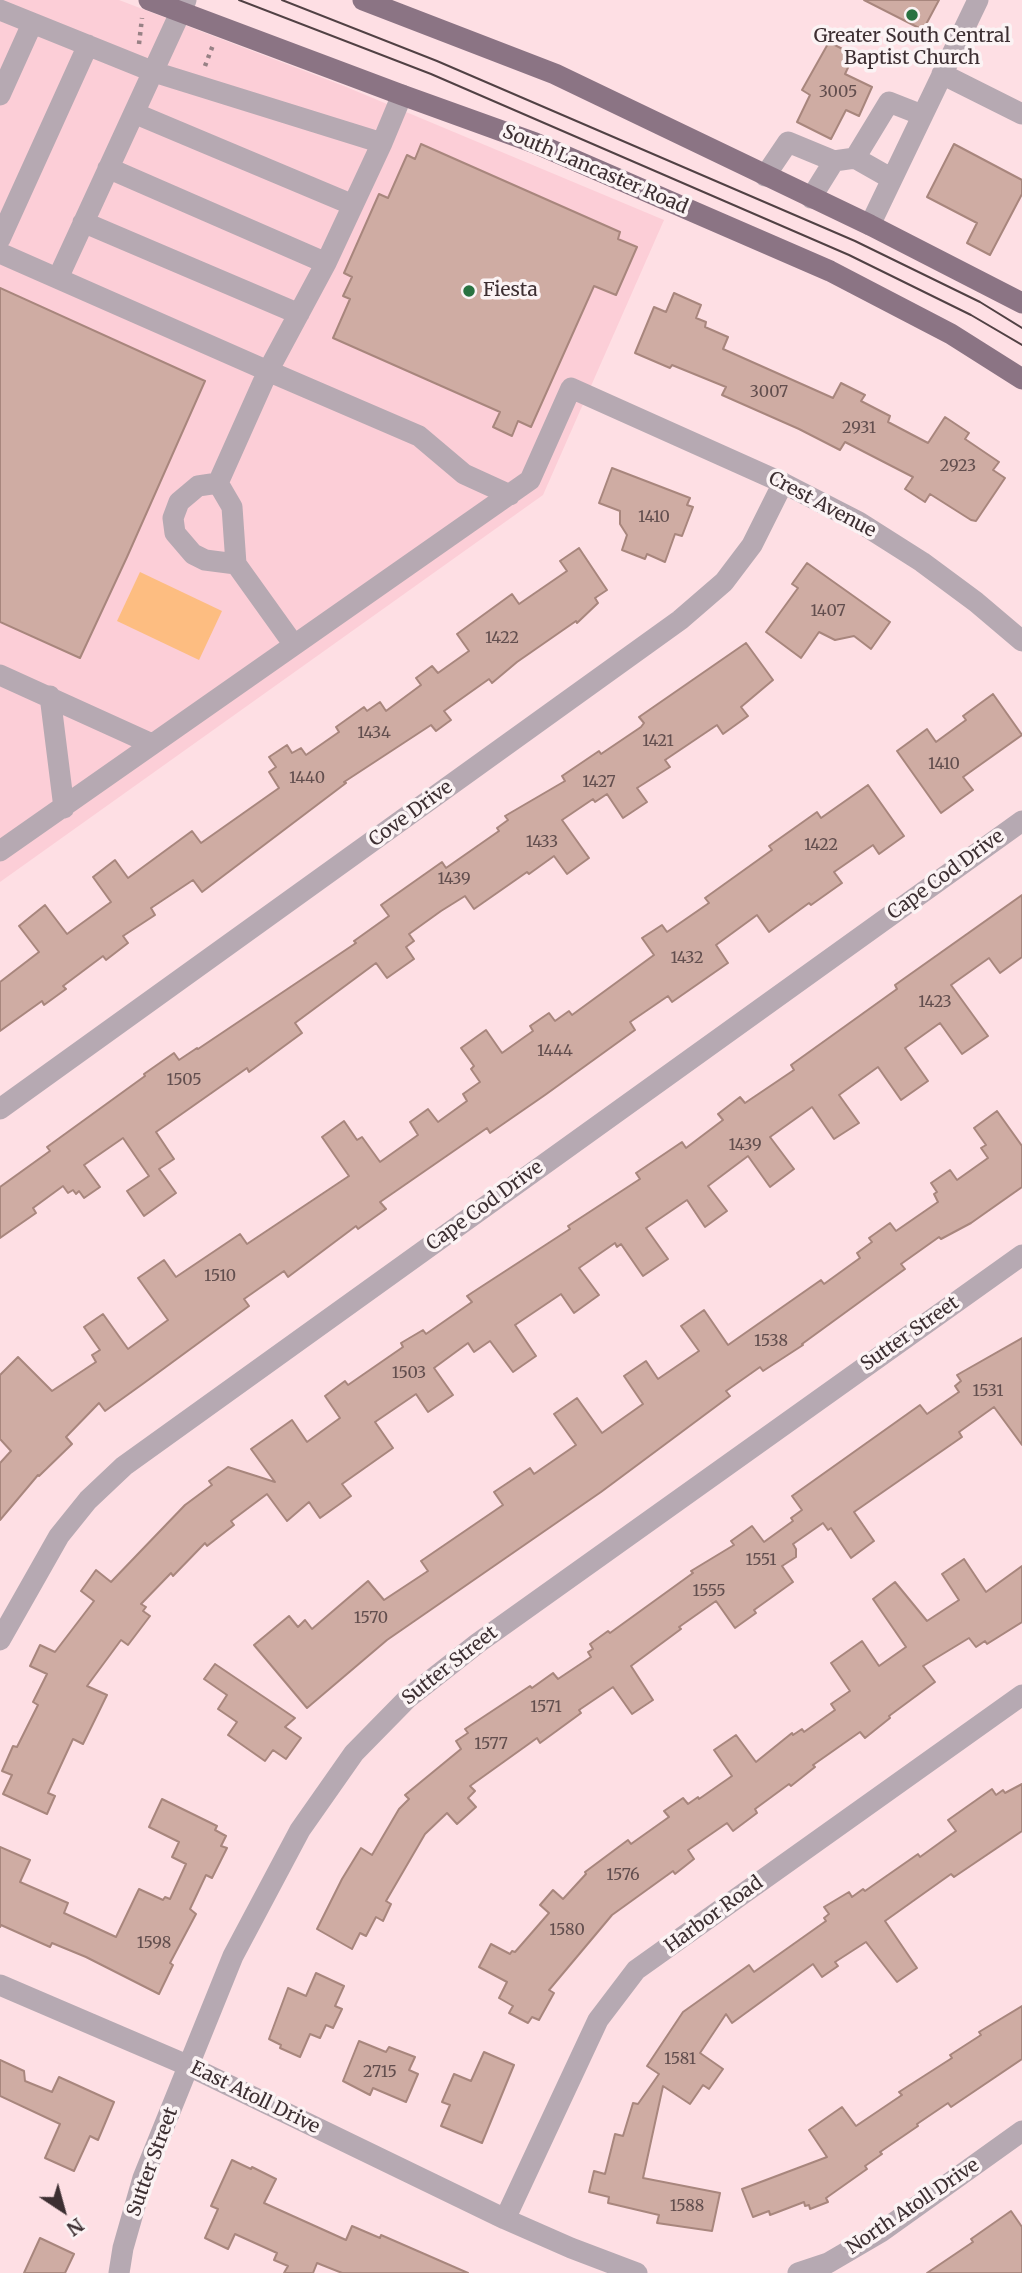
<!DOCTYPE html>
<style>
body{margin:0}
#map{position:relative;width:1022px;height:2273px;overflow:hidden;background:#fedfe4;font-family:Merriweather,serif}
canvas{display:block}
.north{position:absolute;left:28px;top:2175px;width:70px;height:70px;-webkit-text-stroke:5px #fbf3f4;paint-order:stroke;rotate:144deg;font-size:19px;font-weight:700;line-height:28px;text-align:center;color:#3d2f32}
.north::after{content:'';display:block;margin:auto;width:24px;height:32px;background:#3d2f32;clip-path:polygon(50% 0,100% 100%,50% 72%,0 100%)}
</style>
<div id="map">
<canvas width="1022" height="2273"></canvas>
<div class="north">N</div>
</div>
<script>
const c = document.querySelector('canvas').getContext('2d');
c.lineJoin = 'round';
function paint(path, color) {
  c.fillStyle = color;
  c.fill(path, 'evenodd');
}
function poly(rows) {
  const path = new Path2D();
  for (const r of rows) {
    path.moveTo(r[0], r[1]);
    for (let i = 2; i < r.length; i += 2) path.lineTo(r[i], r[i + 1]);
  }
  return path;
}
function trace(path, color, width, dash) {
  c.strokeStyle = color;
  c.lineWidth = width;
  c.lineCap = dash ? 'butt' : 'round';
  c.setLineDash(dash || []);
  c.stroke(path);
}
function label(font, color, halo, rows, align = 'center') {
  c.font = font + ' Merriweather,serif';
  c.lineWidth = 7;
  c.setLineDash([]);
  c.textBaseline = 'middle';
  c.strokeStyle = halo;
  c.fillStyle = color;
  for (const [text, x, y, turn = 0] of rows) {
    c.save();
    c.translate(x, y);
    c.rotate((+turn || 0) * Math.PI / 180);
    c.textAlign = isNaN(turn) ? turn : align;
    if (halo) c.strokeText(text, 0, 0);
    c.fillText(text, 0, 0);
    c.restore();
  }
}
const built = poly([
 [0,0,119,0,344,86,664,220,543,495,0,882]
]);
const green = poly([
 [140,572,222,611,199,660,117,621]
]);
const building = poly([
 [864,0,939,0,923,30,864,0],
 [829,42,854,55,845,74,872,87,859,116,846,110,831,139,797,122,810,95,802,90,829,42],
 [421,144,620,232,618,239,637,247,616,295,594,286,531,427,518,421,512,436,493,427,500,412,333,338,350,299,343,296,352,277,344,273,379,194,388,198,407,155,415,159,421,144],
 [954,144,1022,180,1022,194,990,255,967,243,977,223,927,197,954,144],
 [0,288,205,381,127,557,80,658,0,622,0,288],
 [674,293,701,305,696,318,706,322,705,327,728,337,723,349,833,398,841,383,865,395,861,401,890,416,888,422,928,443,945,417,969,433,965,439,999,462,993,470,1005,478,976,521,971,520,930,494,925,502,905,489,913,477,845,442,840,450,799,429,722,395,726,387,672,365,670,368,635,353,654,307,666,312,674,293],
 [612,468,690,498,687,505,693,507,682,536,675,534,665,562,647,554,645,559,622,550,627,535,620,524,620,511,599,503,612,468],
 [579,548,607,590,595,598,598,603,577,623,576,621,517,662,492,683,489,679,444,711,451,720,436,731,431,725,344,782,346,783,202,892,193,880,151,908,155,915,123,936,128,943,106,960,103,956,63,986,66,989,44,1005,42,1001,0,1031,0,982,39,952,19,926,45,905,67,934,111,902,93,877,115,860,128,878,192,831,201,843,279,788,269,772,276,767,269,757,287,745,292,753,301,748,306,755,339,732,336,727,364,707,367,711,380,702,386,711,421,685,416,678,432,666,438,673,469,651,457,634,512,594,519,604,567,571,560,561,579,548],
 [807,563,890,622,871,649,854,636,835,640,819,632,801,658,766,632,798,588,792,584,807,563],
 [746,643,773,680,741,707,748,716,723,734,717,725,665,760,670,767,637,788,647,802,623,818,607,794,595,802,593,799,562,820,589,858,567,874,554,856,529,874,527,872,474,909,465,896,441,911,409,934,414,941,406,947,414,959,387,978,376,963,295,1023,302,1033,249,1072,247,1068,156,1132,174,1159,159,1169,176,1193,144,1216,127,1191,149,1176,123,1138,84,1165,100,1187,84,1198,79,1191,76,1194,73,1190,68,1193,63,1186,33,1208,36,1213,0,1238,0,1187,50,1151,47,1147,145,1076,144,1074,174,1053,179,1060,197,1048,198,1049,356,943,354,941,389,916,381,905,442,862,446,868,499,831,497,828,508,820,505,816,565,781,562,776,599,751,601,754,641,727,644,723,639,717,746,643],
 [993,694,1022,735,963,777,973,790,941,813,897,751,927,729,936,742,966,720,963,716,993,694],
 [868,785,904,836,879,854,873,845,834,872,842,883,811,905,809,903,769,932,757,915,716,945,728,963,672,1002,668,996,630,1022,635,1030,545,1095,490,1133,487,1128,380,1202,386,1209,358,1229,356,1226,288,1277,284,1271,244,1299,249,1306,144,1383,105,1411,99,1403,66,1437,72,1444,39,1476,38,1475,0,1520,0,1463,11,1451,0,1439,0,1375,18,1357,52,1391,96,1362,92,1355,100,1350,84,1327,103,1314,128,1349,168,1320,138,1278,164,1260,176,1277,240,1234,247,1244,349,1176,322,1137,344,1121,357,1140,362,1137,380,1162,418,1135,410,1122,428,1109,438,1122,467,1101,463,1094,480,1082,471,1069,474,1066,461,1048,486,1030,502,1053,533,1031,530,1026,549,1013,555,1021,569,1011,572,1015,654,955,642,938,662,925,667,932,709,903,705,898,772,850,769,846,817,812,821,818,868,785],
 [1022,895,1022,957,1000,973,989,958,951,985,988,1036,962,1054,940,1023,905,1048,928,1081,901,1100,878,1067,839,1095,859,1123,834,1139,812,1107,770,1137,794,1169,770,1187,748,1156,708,1186,727,1211,705,1227,687,1200,646,1228,668,1259,643,1276,621,1244,617,1247,615,1243,579,1268,599,1295,574,1313,561,1294,515,1325,536,1356,513,1372,490,1341,474,1352,468,1343,434,1368,453,1395,428,1412,416,1394,375,1422,393,1448,342,1484,351,1496,320,1518,309,1502,287,1521,267,1494,231,1521,234,1525,207,1546,205,1543,173,1576,171,1573,141,1604,146,1607,143,1611,150,1616,128,1645,121,1640,87,1686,107,1695,83,1744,73,1739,48,1793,55,1796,47,1814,3,1794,12,1775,2,1771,13,1746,17,1747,38,1705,33,1702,47,1674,30,1666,40,1645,55,1652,94,1601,81,1591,96,1570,111,1582,185,1505,212,1485,209,1481,228,1467,275,1482,251,1449,292,1420,307,1442,340,1418,325,1396,345,1381,348,1385,403,1347,401,1343,423,1330,426,1334,472,1302,467,1296,570,1229,568,1226,640,1179,636,1173,682,1142,686,1148,723,1120,718,1114,740,1097,745,1103,794,1070,791,1065,897,989,895,985,1022,895],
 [997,1111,1022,1146,1022,1187,971,1223,941,1239,939,1237,901,1264,905,1269,802,1344,803,1345,763,1371,760,1367,726,1391,730,1396,601,1492,387,1640,307,1708,254,1645,289,1616,298,1627,305,1620,312,1629,368,1581,384,1600,428,1571,421,1561,503,1505,494,1492,530,1468,534,1474,576,1445,554,1414,577,1398,602,1433,643,1404,624,1376,646,1361,658,1379,699,1351,681,1326,704,1310,728,1345,821,1280,824,1284,860,1258,857,1253,872,1242,869,1238,890,1223,896,1231,938,1202,934,1194,937,1192,931,1183,950,1170,957,1180,988,1158,981,1148,986,1145,974,1128,997,1111],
 [1022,1338,1022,1445,994,1407,959,1432,962,1437,854,1512,874,1541,851,1558,831,1528,828,1530,823,1523,793,1544,796,1549,796,1557,782,1566,793,1582,754,1610,756,1613,735,1628,716,1601,679,1627,681,1629,631,1666,653,1700,632,1714,613,1687,579,1710,581,1713,577,1716,540,1743,537,1738,470,1786,475,1791,468,1798,476,1807,457,1824,447,1813,425,1834,386,1901,391,1904,383,1921,376,1917,366,1936,360,1933,352,1949,317,1929,342,1879,361,1848,372,1855,399,1809,409,1799,405,1795,461,1749,456,1741,468,1733,465,1729,530,1686,532,1688,553,1673,558,1679,591,1657,588,1652,593,1649,590,1644,608,1631,610,1633,693,1573,691,1571,734,1545,731,1541,752,1526,764,1542,793,1521,791,1518,802,1510,792,1496,920,1405,927,1414,959,1392,955,1386,961,1381,957,1375,1022,1338],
 [964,1559,986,1592,1022,1566,1022,1622,987,1644,985,1641,976,1647,969,1638,923,1666,935,1682,889,1716,890,1718,865,1738,860,1732,813,1765,815,1767,791,1786,789,1784,755,1809,757,1813,733,1831,727,1823,688,1850,694,1859,675,1874,673,1871,612,1915,549,1990,554,1993,539,2020,532,2017,528,2023,509,2013,513,2006,499,1998,507,1982,479,1967,491,1944,510,1954,512,1951,515,1952,549,1913,540,1905,553,1890,563,1899,586,1874,585,1872,628,1840,631,1844,669,1817,664,1811,683,1798,688,1804,698,1797,699,1799,732,1776,714,1750,736,1735,756,1762,792,1733,793,1735,802,1729,804,1732,835,1710,831,1704,850,1691,831,1663,862,1641,879,1666,906,1647,873,1599,895,1582,927,1621,959,1600,942,1574,964,1559],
 [215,1664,295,1718,285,1727,301,1738,286,1759,273,1750,265,1761,228,1735,237,1722,218,1709,227,1695,204,1679,215,1664],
 [1022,1784,1022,1831,954,1877,951,1874,885,1921,917,1968,897,1982,866,1942,835,1962,838,1966,822,1977,813,1964,732,2023,726,2014,700,2053,723,2069,709,2089,703,2085,690,2104,663,2086,643,2178,720,2193,712,2231,657,2223,659,2215,608,2203,609,2197,589,2192,594,2171,605,2174,615,2134,623,2136,633,2103,638,2104,659,2074,647,2066,683,2012,749,1965,754,1972,826,1921,824,1918,829,1914,824,1907,849,1892,852,1897,863,1889,865,1891,918,1854,920,1857,956,1831,948,1820,992,1789,996,1795,1003,1790,1005,1793,1022,1784],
 [162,1799,217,1826,215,1830,226,1836,221,1846,227,1848,212,1878,206,1875,190,1909,196,1914,170,1963,173,1965,159,1994,86,1957,52,1943,50,1947,1,1925,0,1927,0,1847,30,1860,20,1882,68,1903,64,1913,116,1937,139,1889,163,1900,165,1897,170,1899,186,1864,172,1857,179,1842,149,1827,162,1799],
 [316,1973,344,1986,335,2006,342,2009,333,2028,326,2025,320,2038,310,2034,300,2057,280,2048,281,2045,269,2039,288,1988,306,1996,316,1973],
 [1022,2006,1022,2059,951,2107,948,2103,917,2124,918,2126,880,2152,882,2154,865,2166,867,2169,826,2198,828,2202,810,2209,809,2205,805,2206,804,2202,770,2215,769,2211,753,2217,742,2189,827,2157,809,2130,842,2107,856,2126,902,2095,899,2092,952,2058,950,2055,981,2035,979,2032,1022,2006],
 [359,2041,386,2052,389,2047,415,2057,409,2070,418,2074,406,2102,373,2088,370,2095,343,2081,359,2041],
 [484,2052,514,2065,482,2143,441,2126,450,2105,442,2102,454,2074,471,2081,484,2052],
 [0,2060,24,2071,25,2081,52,2092,59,2077,114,2102,98,2140,90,2136,74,2171,45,2158,60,2124,0,2096,0,2060],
 [232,2160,251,2169,252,2167,276,2179,264,2203,346,2240,352,2226,380,2238,381,2235,468,2273,342,2273,317,2263,313,2273,284,2273,288,2266,274,2260,277,2253,235,2234,228,2249,205,2238,218,2209,211,2206,232,2160],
 [1011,2211,1022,2227,1022,2273,927,2273,973,2242,971,2239,1011,2211],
 [40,2238,74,2254,65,2273,24,2273,40,2238]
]);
const path = poly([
 [139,44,142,18],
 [205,66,213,45]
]);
const minor = poly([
 [0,10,154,72,382,143],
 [942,74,1022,114],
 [0,95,32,24],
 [134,113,353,205],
 [855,158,892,179],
 [108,168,326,263],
 [765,176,788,142,834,161,855,158,889,102,922,115],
 [811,198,834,161],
 [83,222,299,314],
 [870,225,978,0],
 [0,239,88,45],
 [0,253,268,371,326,263,382,143,402,95],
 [58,278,186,0],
 [218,483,268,371,419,436,464,474,510,495],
 [218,483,232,507,236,564,294,645],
 [218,483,198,486,179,502,173,518,175,533,193,554,205,560,236,564],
 [0,675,152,744],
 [50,696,64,808],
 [0,851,530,480,571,388,783,483,859,522,922,562,976,602,1022,641],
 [0,1109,680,620,724,582,752,545,783,483],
 [0,1640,59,1536,88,1500,124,1466,1022,821],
 [0,1985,189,2066,505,2219,571,2248,637,2273],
 [505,2219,598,2020,636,1970,1022,1695],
 [119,2273,123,2248,143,2178,233,1956,300,1830,354,1753,408,1698,478,1643,1022,1255],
 [798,2273,828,2263,881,2232,1022,2131]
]);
const major = poly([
 [149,0,402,95,535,143,830,271,951,334,1022,379],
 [363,0,555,74,870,225,1022,303]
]);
const tram = poly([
 [239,0,431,74,849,255,971,315,1022,345],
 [282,0,437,61,855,241,980,302,1022,328]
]);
const markers = [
 [912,15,7,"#287240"],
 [469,291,7,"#287240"]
];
const numberNames = [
 ["3005",838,92],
 ["3007",769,392],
 ["2931",859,428],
 ["2923",958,466],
 ["1410",654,517],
 ["1407",828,611],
 ["1422",502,638],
 ["1434",374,733],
 ["1421",658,741],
 ["1410",944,764],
 ["1440",307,778],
 ["1427",599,782],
 ["1433",542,842],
 ["1422",821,845],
 ["1439",454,879],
 ["1432",687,958],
 ["1423",935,1002],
 ["1444",555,1051],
 ["1505",184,1080],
 ["1439",745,1145],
 ["1510",220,1276],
 ["1538",771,1341],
 ["1503",409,1373],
 ["1531",988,1391],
 ["1551",761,1560],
 ["1555",709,1591],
 ["1570",371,1618],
 ["1571",546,1707],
 ["1577",491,1744],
 ["1576",623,1875],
 ["1580",567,1930],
 ["1598",154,1943],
 ["1581",680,2059],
 ["2715",380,2072],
 ["1588",687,2206]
];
const poiNames = [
 ["Greater South Central",912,37],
 ["Baptist Church",912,59],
 ["Fiesta",483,291,"left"]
];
const streetNames = [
 ["South Lancaster Road",595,170,23],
 ["Crest Avenue",822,505,28],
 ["Cove Drive",411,814,-36],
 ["Cape Cod Drive",946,875,-36],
 ["Cape Cod Drive",485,1206,-36],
 ["Sutter Street",910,1334,-35],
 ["Sutter Street",450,1666,-38],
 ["Harbor Road",714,1915,-36],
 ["East Atoll Drive",255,2098,26],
 ["Sutter Street",153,2162,-70],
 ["North Atoll Drive",913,2207,-34]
];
paint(built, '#fcced7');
paint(green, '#fdbd81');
paint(building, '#cfaca3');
trace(building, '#a8867d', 2);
trace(path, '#978185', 4.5, [3.5, 5]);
trace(minor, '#b6a9b2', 21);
trace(major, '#8b7484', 21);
trace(tram, '#514144', 2);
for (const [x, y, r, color] of markers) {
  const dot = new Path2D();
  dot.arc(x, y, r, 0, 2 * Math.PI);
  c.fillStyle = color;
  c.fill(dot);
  trace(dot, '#fbf3f4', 2.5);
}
label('16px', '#624e4e', null, numberNames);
label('19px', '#3d2f32', '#fbf3f4', poiNames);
label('19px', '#3d2f32', '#fbf3f4', streetNames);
</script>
